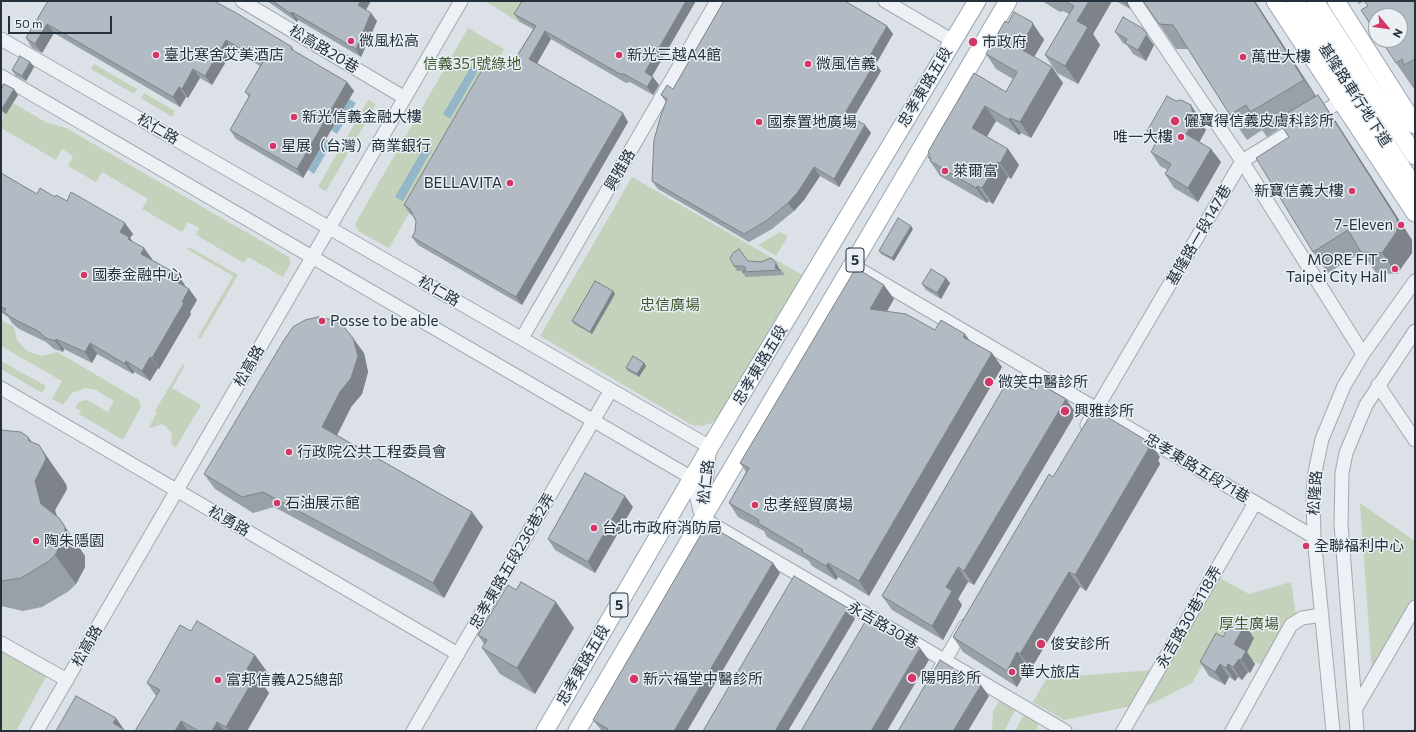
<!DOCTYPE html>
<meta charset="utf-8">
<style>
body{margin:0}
#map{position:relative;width:1416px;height:732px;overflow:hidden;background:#dbe1e6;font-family:Commissioner,sans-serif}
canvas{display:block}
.frame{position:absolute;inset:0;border:2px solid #24313d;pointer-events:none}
.north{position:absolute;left:1368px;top:8px;width:40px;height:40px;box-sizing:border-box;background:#eaf0f4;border:1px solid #9ba4ab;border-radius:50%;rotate:119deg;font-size:11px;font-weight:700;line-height:16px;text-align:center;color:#24313d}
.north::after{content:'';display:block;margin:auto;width:14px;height:18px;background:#d63666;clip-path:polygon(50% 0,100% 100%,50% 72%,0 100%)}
.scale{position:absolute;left:8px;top:16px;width:104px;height:18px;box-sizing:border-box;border:2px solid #24313d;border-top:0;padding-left:5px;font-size:12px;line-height:14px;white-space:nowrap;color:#24313d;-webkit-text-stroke:3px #eaf0f4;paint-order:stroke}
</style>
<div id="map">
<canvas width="1416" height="732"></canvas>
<div class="frame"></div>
<div class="north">N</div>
<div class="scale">50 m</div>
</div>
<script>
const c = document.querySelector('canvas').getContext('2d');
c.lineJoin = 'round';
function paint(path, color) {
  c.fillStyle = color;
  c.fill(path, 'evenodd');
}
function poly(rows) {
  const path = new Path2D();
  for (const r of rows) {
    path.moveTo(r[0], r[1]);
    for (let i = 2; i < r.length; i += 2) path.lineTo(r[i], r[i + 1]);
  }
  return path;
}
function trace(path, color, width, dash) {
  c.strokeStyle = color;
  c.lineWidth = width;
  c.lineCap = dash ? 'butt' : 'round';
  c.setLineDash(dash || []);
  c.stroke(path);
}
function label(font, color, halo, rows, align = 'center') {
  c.font = font + ' Commissioner,"Noto Sans TC",sans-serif';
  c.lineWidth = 3;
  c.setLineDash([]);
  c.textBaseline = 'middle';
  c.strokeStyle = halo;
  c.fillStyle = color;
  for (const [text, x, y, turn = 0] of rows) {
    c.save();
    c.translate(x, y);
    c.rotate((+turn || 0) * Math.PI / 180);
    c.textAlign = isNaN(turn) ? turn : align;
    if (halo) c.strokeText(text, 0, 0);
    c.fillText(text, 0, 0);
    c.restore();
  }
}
const green = poly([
 [485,1,532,1,520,23],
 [468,28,504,49,389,248,358,231,355,224],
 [94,64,137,89,134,94,91,69],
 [144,93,175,111,172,117,141,98],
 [1,96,47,123,66,128,289,257,291,263,283,277,248,257,244,263,196,235,199,228,188,222,182,232,142,209,148,199,102,172,96,182,68,166,73,156,62,149,56,160,1,128,1,121,4,116,1,114],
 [368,100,376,104,354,143,346,139],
 [340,148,348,153,326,191,318,187],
 [632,177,802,275,717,418,712,423,703,426,692,425,540,336],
 [780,232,788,236,776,256,758,245],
 [189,247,238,275,201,338,198,337,233,276,187,249],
 [1,320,14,327,17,340,27,351,42,356,57,352,139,400,141,407,123,440,79,414,81,411,75,408,79,402,85,400,89,401,108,412,114,401,96,390,85,388,72,393,63,405,52,399,62,381,1,346],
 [1,361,46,386,42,393,1,369],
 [183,364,185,365,172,388,201,405,176,447,171,444,172,434,166,426,161,424,151,428,149,427,157,412,155,411],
 [1360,503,1415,541,1415,599,1372,673],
 [1218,577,1249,594,1291,582,1296,615,1288,618,1261,665,1217,640,1192,683,1155,702,1141,707],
 [1,649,47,675,16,731,1,731],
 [1153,670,1132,706,1064,720,1033,702,1047,678],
 [1000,700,1016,709,1004,731,992,731,993,711],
 [1024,714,1039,723,1036,731,1015,731]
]);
const water = poly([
 [472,65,479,69,450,119,443,114],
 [349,99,356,103,337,134,331,130],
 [326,139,332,143,314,174,308,170],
 [424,147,431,151,403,201,395,197]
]);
const minor = poly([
 [242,1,405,98],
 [885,1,953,41],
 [1134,1,1242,161,1363,354],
 [1,39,710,447,702,516],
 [1,76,692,478,700,511],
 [852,265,1314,537],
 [522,338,717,1],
 [1378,385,1415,440],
 [1,388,458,654],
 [1087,425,1242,161,1341,101],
 [702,518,1065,731],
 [1,643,67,680],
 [935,677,965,626],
 [1355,710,1415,607],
 [37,731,461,1],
 [413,731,611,390],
 [1123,731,1255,503],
 [1232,731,1291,625,1302,618,1322,615],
 [1333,731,1314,537,1313,494,1315,472,1322,439,1344,386,1363,354,1415,281],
 [1357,731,1341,524,1342,473,1346,453,1366,405,1415,331]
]);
const major = poly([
 [1275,1,1415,213],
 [1295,1,1415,188],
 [1315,1,1415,156],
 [1336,1,1415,125],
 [545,731,710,447,977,1],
 [577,731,1008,1]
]);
const wall = poly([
 [48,1,292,47,295,52,347,82,354,91,303,178,236,139,230,130,249,97,245,92,260,66,233,50,212,85,200,78,188,98,186,97,180,107,54,33,42,53,32,48,26,38],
 [267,1,371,1,366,10,377,21,361,57,298,20,297,22],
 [1042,1,1112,1,1093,34,1100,45,1078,84,1057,73,1045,55,1069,14,1063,11,1060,12],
 [1116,1,1127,1,1130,9],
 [1255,1,1316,96,1333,117,1412,240,1412,253,1397,274,1376,273,1362,252,1328,273,1313,252,1289,137,1282,127,1267,137,1262,130,1247,140,1230,115,1188,49,1176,49,1159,24],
 [1357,1,1363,1,1359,4],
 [1415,1,1415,88,1414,89,1396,63,1368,6],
 [514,14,652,77,659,85,653,95,630,82,626,83,551,39,537,63,628,122,522,305,418,245,412,237,415,232,416,221,413,216,410,214,404,205,515,59,533,29,520,22],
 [1008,23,1043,37,1044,40,1034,57,1063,83,1031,138,1021,133,1019,135,996,121,987,137,1008,149,1019,165,1011,179,1008,177,993,204,988,201,987,203,940,176,930,161,930,160,928,157,929,155,928,152,974,73,1006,92,1013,79,996,69,986,54],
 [887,26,893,34,876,64,881,71,853,118,865,125,871,133,839,187,820,176,804,200,794,211,772,229,749,242,658,189,652,181,666,102,661,95],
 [1115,32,1154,45,1146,61,1133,54,1127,45,1123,43],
 [30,62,34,67,26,81,16,76,12,70],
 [14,89,18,95,6,114,1,111,1,90],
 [1200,119,1201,124,1206,130,1199,142,1211,149,1221,162,1198,202,1174,188,1165,174,1168,170,1160,166,1151,152,1156,143,1147,131],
 [1,173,37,194,55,197,67,201,133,234,130,238,133,242,144,248,152,259,152,260,185,285,184,286,189,289,197,300,190,312,191,314,159,369,158,368,150,381,134,372,133,374,97,354,92,363,64,349,63,352,54,349,46,342,19,329,12,323,8,317,2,313,1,313],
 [913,229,894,261,881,254,879,251],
 [748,261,761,262,776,263,779,268,779,270,781,270,785,275,746,277,742,272,744,271,737,271,734,266],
 [946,278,950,283,941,299,926,290,922,284],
 [613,291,615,294,592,334,574,324,572,321],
 [894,299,887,311,935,330,970,341,1002,367,869,596,838,577,836,580,812,566,809,561,767,537,764,531,738,517,729,503,746,472,740,463],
 [364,353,368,372,362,394,351,407,337,435,472,512,483,527,444,598,274,507,253,513,215,489,204,474],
 [644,363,646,366,639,377,628,371,626,368],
 [1034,390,1076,413,974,585,968,582,958,599,962,605,943,640,892,610,882,596],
 [1,430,28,437,66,484,67,489,55,510,57,517,59,518,85,556,85,567,76,584,69,591,42,607,23,611,1,606],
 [1160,457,1158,460,1160,464,1086,591,1080,587,1031,669,1028,667,1017,687,963,652,953,637,1053,477],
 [633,507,595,573,555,550,548,539],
 [780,573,687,731,602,731,601,730,593,720],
 [516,590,574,628,535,694,500,674,482,648,484,644,478,635],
 [1223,637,1254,638,1247,652,1255,664,1250,673,1248,672,1242,680,1238,677,1235,681,1229,677,1225,685,1209,676,1200,662],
 [268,673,262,683,269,693,247,731,135,731,156,696,147,683]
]);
const shadedWall = poly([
 [361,1,371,1,364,13,358,5],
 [686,1,696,1,650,80,645,72],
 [1089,1,1112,1,1093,34,1100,45,1078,84,1065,66,1077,21],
 [1124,1,1127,1,1130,9],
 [1254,1,1255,1,1321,104,1304,80],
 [292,12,298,20,297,22,291,14],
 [371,13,377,21,361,57,356,49],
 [1032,22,1044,40,1030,64,1019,48],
 [47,24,54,33,42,53,35,44],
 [887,26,893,34,876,64,881,71,851,122,845,113,868,59],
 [1142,28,1154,45,1146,61,1138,50],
 [545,31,551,39,535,67,529,59],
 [226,40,233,50,212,85,205,76],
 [30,62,34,67,26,81,22,76],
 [1052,67,1063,83,1031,138,1020,122],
 [193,69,200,78,188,98,182,89],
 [653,77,659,85,653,95,647,87],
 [347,82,354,91,303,178,297,169],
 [179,87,186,97,180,107,173,97],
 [14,89,18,95,6,114,2,109],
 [1318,95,1333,117,1412,240,1412,253,1397,274,1382,253],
 [1191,105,1200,119,1201,124,1206,130,1196,148,1186,134,1193,114],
 [985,106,996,121,982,144,972,128],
 [623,113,628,122,522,305,516,297],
 [1010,118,1021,133,1019,135,1009,120],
 [865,125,871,133,839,187,834,179],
 [1008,149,1019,165,1011,179,1000,163],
 [1211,149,1221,162,1198,202,1188,188],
 [998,162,1008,177,993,204,982,188],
 [814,167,820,176,804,200,794,211,788,203],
 [977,186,988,201,987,203,976,188],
 [125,223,133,234,130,238,137,248,120,232],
 [911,226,913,229,894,261,892,258],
 [144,248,152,259,149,265,141,254],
 [776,263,779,268,779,271,775,268],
 [177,274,185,285,182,291,174,280],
 [946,278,950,283,941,299,937,293],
 [884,285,894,299,880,323,870,309],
 [189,289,197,300,190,312,191,314,159,369,152,358],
 [613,291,615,294,592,334,590,332],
 [965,334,975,348,963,337],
 [353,338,364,353,368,372,362,394,351,407,333,443,322,427],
 [56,339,64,349,63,352,55,341],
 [90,343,97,354,92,363,85,352],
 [992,353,1002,367,869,596,859,581],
 [150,357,158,368,150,381,142,371],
 [126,361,134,372,133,374,125,364],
 [644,363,646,366,639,377,637,374],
 [1066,399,1076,413,974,585,964,571],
 [28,437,45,462,39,445,66,484,67,489,55,510,62,534,41,504,35,481,29,441],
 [1149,442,1160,457,1158,460,1160,464,1086,591,1075,575],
 [625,496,633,507,595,573,588,562],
 [472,512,483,527,444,598,433,583],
 [59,518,85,556,85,567,76,584,55,555],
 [773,563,780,573,687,731,674,731],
 [828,563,838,577,836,580,826,566],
 [958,567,968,582,958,599,962,605,943,640,932,626,946,587],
 [1069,572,1080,587,1031,669,1020,654],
 [556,602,574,628,535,694,517,668],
 [848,608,855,619,788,731,775,731],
 [1245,625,1254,638,1247,652,1255,664,1250,673,1241,660,1234,644],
 [920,648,929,660,887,731,871,731],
 [1017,652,1028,667,1017,687,1007,671],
 [255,655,268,673,262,683,269,693,247,731,229,731,226,727,247,669],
 [1239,659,1248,672,1242,680,1233,667],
 [1220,664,1229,677,1225,685,1215,672],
 [1228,664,1238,677,1235,681,1226,668],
 [981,685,989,696,968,731,953,731],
 [116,718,125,731,113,723],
 [181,721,188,731,175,731],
 [217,722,224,731,212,731]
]);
const building = poly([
 [48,1,214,1,238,14,292,47,291,49,347,82,297,169,230,130,250,95,245,92,263,62,226,40,205,76,193,69,182,89,179,87,173,97,47,24,35,44,26,38,48,1],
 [273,1,361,1,358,5,371,13,356,49,292,12,291,14,273,1],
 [522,1,686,1,645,72,653,77,647,87,624,74,620,74,545,31,529,59,623,113,516,297,412,237,415,232,416,221,410,209,404,205,487,61,494,65,515,59,536,26,514,14,522,1],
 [724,1,845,1,887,26,868,59,875,63,845,113,865,125,834,179,814,167,798,192,788,203,766,221,744,234,652,181,654,140,661,115,667,99,661,95,667,85,673,89,724,1],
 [1065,1,1089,1,1077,21,1088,27,1065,66,1045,55,1074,6,1065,1],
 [1143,1,1254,1,1304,80,1250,112,1246,105,1230,115,1173,25,1159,24,1143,1],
 [1366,1,1415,1,1415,59,1404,65,1402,59,1396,63,1381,40,1400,40,1400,16,1376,16,1376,33,1361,10,1368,6,1365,2,1366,1],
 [1014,12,1032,22,1033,25,1019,48,1052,67,1020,122,1010,118,1009,120,985,106,972,128,1008,149,1000,163,998,162,982,188,977,186,976,188,930,161,931,158,928,157,930,154,928,152,974,73,1006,92,1017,72,986,54,1005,21,1008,23,1014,12],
 [1123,17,1142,28,1147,34,1138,50,1125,43,1127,39,1115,32,1123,17],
 [20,56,30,62,22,76,12,70,20,56],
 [4,84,14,89,2,109,1,108,1,90,4,84],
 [1318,95,1397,219,1397,231,1382,253,1361,252,1348,230,1313,252,1256,158,1289,137,1277,119,1318,95],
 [1167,96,1176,101,1181,100,1191,105,1193,114,1196,117,1186,134,1211,149,1188,188,1165,174,1171,164,1151,152,1159,137,1147,131,1167,96],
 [1,173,37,194,40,188,55,197,56,195,67,201,71,192,125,223,120,232,129,237,128,239,144,248,141,254,177,274,174,280,189,289,182,302,184,303,152,358,150,357,142,371,126,361,125,364,90,343,85,352,56,339,55,341,46,338,38,331,12,318,4,312,6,309,1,307,1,173],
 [898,218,911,226,892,258,879,251,898,218],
 [739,249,748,261,761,262,771,258,776,263,775,268,781,270,742,272,746,270,744,266,734,266,730,258,733,253,739,249],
 [856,268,884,285,870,309,906,314,935,330,941,320,965,334,963,337,992,353,859,581,828,563,826,566,802,552,803,550,758,523,759,520,729,503,749,468,740,463,856,268],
 [931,269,946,278,937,293,922,284,931,269],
 [595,281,613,291,590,332,572,321,595,281],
 [318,317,334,320,344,327,353,338,358,356,351,378,340,392,322,427,472,512,433,583,263,492,242,497,204,474,284,340,293,327,305,320,318,317],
 [633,356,644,363,637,374,626,368,633,356],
 [1010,377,1034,390,1038,383,1066,399,964,571,958,567,946,587,952,591,932,626,882,596,1010,377],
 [1094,409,1149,442,1146,446,1149,448,1075,575,1069,572,1020,654,1017,652,1007,671,953,637,1049,474,1053,477,1094,409],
 [1,430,21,432,28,437,29,441,39,445,45,455,46,459,35,481,41,504,59,518,65,527,65,537,55,555,49,561,21,578,2,581,1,581,1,430],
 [585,473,625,496,588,562,548,539,585,473],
 [707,524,773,563,674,731,607,731,608,729,593,720,707,524],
 [794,576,848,608,775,731,703,731,794,576],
 [521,582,556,602,517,668,482,648,487,640,478,635,508,585,516,590,521,582],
 [868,617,920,648,871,731,801,731,868,617],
 [1233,618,1245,625,1234,644,1246,651,1241,660,1239,659,1233,667,1228,664,1226,668,1220,664,1215,672,1200,662,1216,633,1223,637,1233,618],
 [197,621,255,655,247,669,256,675,226,727,217,722,212,731,199,731,181,721,175,731,135,731,160,690,147,683,180,625,191,631,197,621],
 [940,660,981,685,953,731,898,731,940,660],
 [76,696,116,718,113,723,126,731,56,731,76,696]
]);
const markers = [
 [351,41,4,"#d63666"],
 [973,42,5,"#d63666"],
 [156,55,4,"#d63666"],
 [619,55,4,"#d63666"],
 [1243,57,4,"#d63666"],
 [808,64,4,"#d63666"],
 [294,117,4,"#d63666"],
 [1175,121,5,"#d63666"],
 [759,122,4,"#d63666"],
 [1181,137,4,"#d63666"],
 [273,146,4,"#d63666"],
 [945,171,4,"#d63666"],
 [510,183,4,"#d63666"],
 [1352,191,4,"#d63666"],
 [1401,225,4,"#d63666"],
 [1395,269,4,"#d63666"],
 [84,275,4,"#d63666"],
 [322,321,4,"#d63666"],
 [989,382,5,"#d63666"],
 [1065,411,5,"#d63666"],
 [289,452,4,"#d63666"],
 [277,503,4,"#d63666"],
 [755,505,4,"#d63666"],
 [594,528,4,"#d63666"],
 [36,541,4,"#d63666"],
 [1306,546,4,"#d63666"],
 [1041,644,5,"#d63666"],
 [1012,672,4,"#d63666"],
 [912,678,5,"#d63666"],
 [634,679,5,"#d63666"],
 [218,680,4,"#d63666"]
];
const shields = [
 [855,260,18],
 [619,605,18]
];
const shieldNames = [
 ["5",855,260],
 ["5",619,605]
];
const poiNames = [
 ["微風松高",359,41],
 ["市政府",982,42],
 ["臺北寒舍艾美酒店",164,55],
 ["新光三越A4館",627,55],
 ["萬世大樓",1251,57],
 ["微風信義",816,64],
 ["新光信義金融大樓",302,117],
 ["儷寶得信義皮膚科診所",1184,121],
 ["國泰置地廣場",767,122],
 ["唯一大樓",1173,137,"right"],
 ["星展（台灣）商業銀行",281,146],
 ["萊爾富",953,171],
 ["BELLAVITA",502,183,"right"],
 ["新寶信義大樓",1344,191,"right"],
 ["7-Eleven",1393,225,"right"],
 ["MORE FIT -",1387,260,"right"],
 ["Taipei City Hall",1387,277,"right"],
 ["國泰金融中心",92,275],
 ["Posse to be able",330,321],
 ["微笑中醫診所",998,382],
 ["興雅診所",1074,411],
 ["行政院公共工程委員會",297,452],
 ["石油展示館",285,503],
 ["忠孝經貿廣場",763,505],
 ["台北市政府消防局",602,528],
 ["陶朱隱園",44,541],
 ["全聯福利中心",1314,546],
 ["俊安診所",1050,644],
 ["華大旅店",1020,672],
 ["陽明診所",921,678],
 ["新六福堂中醫診所",643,679],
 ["富邦信義A25總部",226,680]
];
const streetNames = [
 ["松高路20巷",324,49,31],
 ["忠孝東路五段",925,87,-59],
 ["基隆路車行地下道",1355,95,57],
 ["松仁路",158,129,30],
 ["興雅路",620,170,-60],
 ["基隆路一段147巷",1199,235,-60],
 ["松仁路",439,291,30],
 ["忠孝東路五段",760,365,-59],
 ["松高路",249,366,-60],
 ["忠孝東路五段71巷",1197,468,31],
 ["松仁路",706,482,-83],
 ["松隆路",1315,493,-86],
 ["松勇路",229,521,30],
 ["忠孝東路五段236巷2弄",512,561,-60],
 ["永吉路30巷118弄",1189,617,-60],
 ["永吉路30巷",883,625,30],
 ["松高路",87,646,-60],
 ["忠孝東路五段",583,665,-60]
];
const parkNames = [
 ["信義351號綠地",472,64],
 ["忠信廣場",670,305],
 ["厚生廣場",1249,624]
];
paint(green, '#c4d1bb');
paint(water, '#93b6c9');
trace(minor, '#a0a9b0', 15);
trace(major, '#99a7b3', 19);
trace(minor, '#edf1f5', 13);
trace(major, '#fff', 17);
paint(wall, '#99a1a8');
paint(shadedWall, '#7d8388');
paint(building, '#b2bbc3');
trace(building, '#7d8388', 1);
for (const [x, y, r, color] of markers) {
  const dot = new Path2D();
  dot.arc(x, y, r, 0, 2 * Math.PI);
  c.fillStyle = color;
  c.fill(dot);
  trace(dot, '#eaf0f4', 1.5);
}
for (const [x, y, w] of shields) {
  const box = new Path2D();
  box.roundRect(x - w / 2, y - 12, w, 24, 3);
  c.fillStyle = '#eaf0f4';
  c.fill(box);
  trace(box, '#24313d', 1);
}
label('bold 14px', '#24313d', null, shieldNames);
label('15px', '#24313d', '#eaf0f4', poiNames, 'left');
label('15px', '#24313d', '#eaf0f4', streetNames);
label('15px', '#3f5931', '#eaf0f4', parkNames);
</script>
